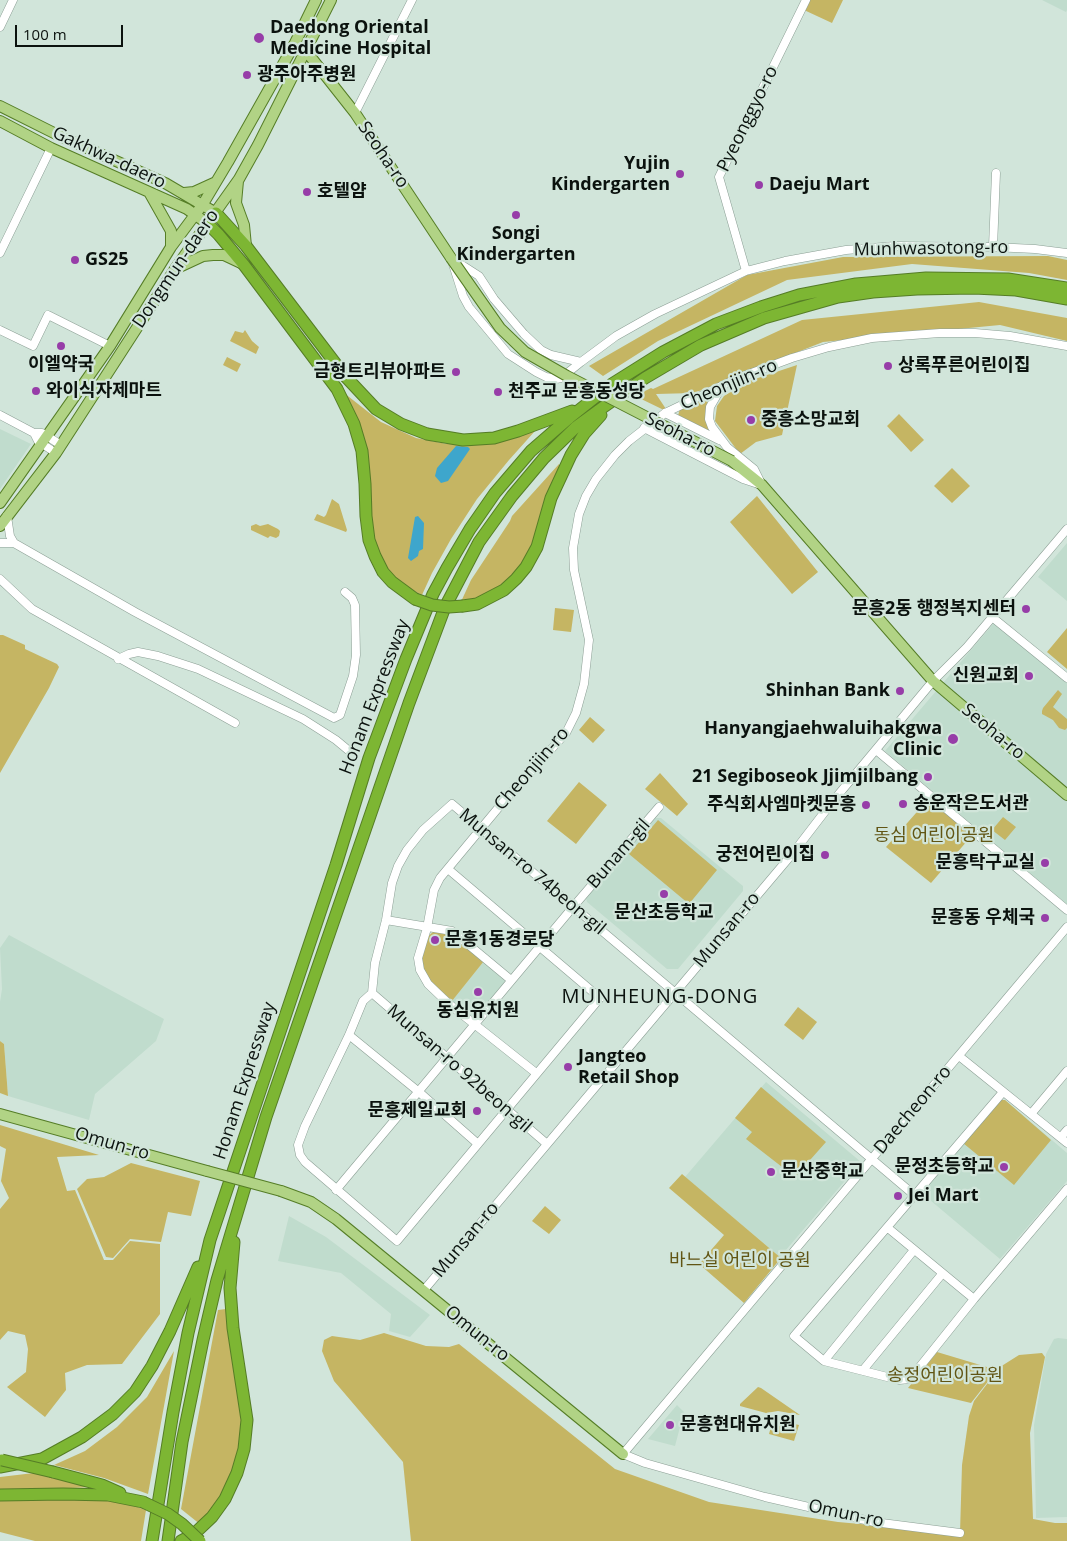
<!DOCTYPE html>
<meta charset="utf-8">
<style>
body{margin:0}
#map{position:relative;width:1067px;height:1541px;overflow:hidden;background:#d1e5da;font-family:"Open Sans",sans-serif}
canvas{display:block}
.scale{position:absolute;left:15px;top:25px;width:108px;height:22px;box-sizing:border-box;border:2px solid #0b120e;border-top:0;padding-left:6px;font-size:15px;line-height:18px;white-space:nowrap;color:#0b120e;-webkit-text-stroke:4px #d1e5da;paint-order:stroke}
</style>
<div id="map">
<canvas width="1067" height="1541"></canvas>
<div class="scale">100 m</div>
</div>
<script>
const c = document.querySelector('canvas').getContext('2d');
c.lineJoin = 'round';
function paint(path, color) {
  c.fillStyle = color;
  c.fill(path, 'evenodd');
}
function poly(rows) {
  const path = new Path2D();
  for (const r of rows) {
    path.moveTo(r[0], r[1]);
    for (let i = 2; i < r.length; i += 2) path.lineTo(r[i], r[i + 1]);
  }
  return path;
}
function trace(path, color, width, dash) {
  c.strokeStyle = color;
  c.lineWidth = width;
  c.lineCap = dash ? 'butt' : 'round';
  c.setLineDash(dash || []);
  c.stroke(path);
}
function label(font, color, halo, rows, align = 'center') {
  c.font = font + ' "Open Sans","Noto Sans KR",sans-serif';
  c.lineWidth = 4.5;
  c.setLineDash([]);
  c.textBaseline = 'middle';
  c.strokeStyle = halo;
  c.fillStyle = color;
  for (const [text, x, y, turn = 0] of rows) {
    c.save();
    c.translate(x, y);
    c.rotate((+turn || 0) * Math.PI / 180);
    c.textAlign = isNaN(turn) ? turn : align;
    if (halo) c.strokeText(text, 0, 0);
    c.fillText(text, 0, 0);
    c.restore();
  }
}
const built = poly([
 [1042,0,1067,0,1067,10,1066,12],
 [0,429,31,444,0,489],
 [1067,543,1067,601,1038,577],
 [994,623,1067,683,1067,905,885,751],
 [654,818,661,818,743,886,743,891,678,969,667,969,587,902,586,898],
 [9,935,164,1019,156,1041,95,1094,89,1120,8,1096,4,1044,0,1041,0,1002,2,989,0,948],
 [484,961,504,978,505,984,478,1016,471,1016,452,1001],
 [766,1082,861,1162,780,1257,685,1177],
 [1000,1100,1005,1100,1067,1153,1067,1181,1000,1259,924,1195,922,1188],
 [289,1216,326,1237,430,1315,410,1337,389,1331,391,1314,341,1273,278,1261],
 [1058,1338,1067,1339,1067,1517,1036,1518,1034,1425,1046,1354,1054,1339],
 [677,1405,684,1412,675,1446,648,1439]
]);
const green = poly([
 [809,0,843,0,832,23,804,10],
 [1048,256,1067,260,1067,280,1029,273,912,264,787,280,658,341,603,376,589,366,747,275,843,257],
 [979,302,1067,318,1067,341,1000,325,823,342,694,393,656,394,668,412,635,396,651,388,653,389,802,320],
 [245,330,252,341,259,347,256,354,230,341,235,331,243,333],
 [227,357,241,364,237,372,223,365],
 [797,365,782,435,756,442,740,454,715,421,717,406,724,396,749,381],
 [344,393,381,422,416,438,447,444,491,443,535,431,509,460,477,499,451,539,432,573,422,595,401,585,379,560,371,528,371,490],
 [703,397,708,399,707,408,710,429,709,431,678,416,680,408],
 [899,414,924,440,911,452,887,426],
 [559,464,560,466,543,528,516,579,459,606,471,580,510,521,512,516],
 [952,468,970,486,952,503,934,486],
 [757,496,818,572,792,594,730,522],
 [332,499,339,504,347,530,346,532,314,520,317,514,324,517,326,515],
 [256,524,260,526,268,524,278,529,280,531,279,536,276,538,270,536,268,538,251,530,251,526],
 [555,608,574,610,571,632,553,630],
 [1067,628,1067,669,1047,652],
 [0,635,3,635,25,645,25,649,57,664,59,667,49,688,0,773],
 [1058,690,1062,694,1053,707,1067,719,1067,728,1065,730,1059,728,1053,720,1042,714,1042,711,1043,708],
 [590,717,605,730,593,743,579,730],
 [660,773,688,804,677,816,645,789],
 [579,782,607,805,576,844,547,821],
 [931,796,974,833,931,883,886,847],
 [1003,817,1016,827,1005,840,992,830],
 [658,820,717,870,689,904,629,854],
 [433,932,450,933,484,961,452,1001,431,982,421,968,422,956,426,938],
 [798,1007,817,1022,803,1040,784,1025],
 [0,1041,4,1044,8,1096,0,1093],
 [761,1087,826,1142,795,1177,746,1139,752,1132,735,1118],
 [1000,1100,1005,1100,1051,1140,1014,1185,963,1143],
 [0,1125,99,1155,57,1157,67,1191,75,1190,104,1260,113,1260,130,1241,160,1244,160,1314,122,1364,87,1365,65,1373,66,1390,45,1417,7,1387,26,1372,28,1349,25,1335,8,1331,0,1340,0,1209,9,1198,1,1181,6,1149,0,1146],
 [131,1163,200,1181,191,1216,168,1212,161,1242,130,1239,113,1258,106,1257,77,1189,87,1179,104,1177],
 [682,1174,781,1258,744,1303,699,1264,724,1235,669,1188],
 [545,1206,561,1220,549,1234,532,1221],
 [226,1309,242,1393,242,1437,223,1501,201,1525,181,1509,218,1310],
 [384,1333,426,1346,449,1347,459,1344,615,1469,709,1502,838,1522,960,1533,962,1465,969,1416,974,1401,1000,1367,1019,1355,1042,1353,1045,1357,1030,1433,1033,1519,1055,1523,1067,1523,1067,1541,411,1541,403,1462,334,1381,322,1351,324,1340,332,1336,360,1340],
 [174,1351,148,1494,104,1478,54,1465,85,1451,117,1427,147,1397],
 [937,1352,997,1370,971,1403,908,1388],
 [758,1387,761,1388,800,1415,778,1411,766,1413,740,1406,740,1404],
 [782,1421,799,1425,794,1441,769,1434,772,1423],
 [34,1473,96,1487,0,1491,0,1477],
 [100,1498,119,1500,146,1510,141,1541,35,1541,0,1532,0,1500]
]);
const water = poly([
 [456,446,468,447,470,449,448,481,441,483,435,476,437,468],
 [418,516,424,523,423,549,419,551,418,556,411,561,408,558,415,517]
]);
const minor = poly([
 [0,27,13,0],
 [355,113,412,0],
 [993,247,996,173],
 [0,253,51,148],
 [451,258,479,276,494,299,524,334,541,350,551,355,581,362,561,378,556,379,546,377,536,372,508,354,469,307,463,296,451,258],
 [746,271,719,177,806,0],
 [0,330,33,346,48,315,110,346],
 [581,362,616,336,655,314,746,271,785,261,846,250,895,246,993,247,1035,249,1067,253],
 [721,388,710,407,709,419,712,427,727,447,754,469,760,481],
 [665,413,719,440],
 [0,415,34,433,42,433,61,445],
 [644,428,743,479,758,484],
 [34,433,38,441,56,453],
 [0,543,14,543,10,536,7,516],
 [14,543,135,612,334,718,340,715,353,676,356,655,355,605,352,598,345,592],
 [0,579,32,609,235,723],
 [992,617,1067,678],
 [118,659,129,654,138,652,158,656,198,669,303,719,336,740,348,750],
 [876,750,1067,910],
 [448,869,600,998,397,1241,305,1162,300,1155,298,1145,305,1126,349,1035,363,1001,372,993,375,963,386,920,392,883,398,866,407,850,423,830,452,804,913,1194],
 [386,920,452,931,511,980],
 [372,993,547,1144],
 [349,1035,419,1092,478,1144],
 [959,1056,1067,1143],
 [536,1073,449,1004,428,984,420,970,418,958,427,928,434,890,440,878,509,795,566,733,576,713,584,684,589,640,574,570,573,548,579,514,586,496,596,479,615,455,629,441,665,413,738,378,792,358,829,347,872,338,940,333,975,333,1010,336,1067,346],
 [1003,1092,794,1336,824,1361,899,1380,910,1379,974,1299,1067,1189],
 [1031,1114,1067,1071],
 [1061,1137,1067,1130],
 [336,1190,573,907,659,807],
 [888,1228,974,1299],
 [424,1290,793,853,833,801,933,681,967,647,1067,529],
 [824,1361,914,1250],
 [863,1370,942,1274],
 [960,1533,874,1522,765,1497,645,1463,623,1454,1067,927]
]);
const major = poly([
 [301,48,306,51,355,113,451,258],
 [0,106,58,135,165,183,216,213],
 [0,121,51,148,187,209,208,224],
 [238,181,236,203,244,225,246,246],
 [149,192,171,231,171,247],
 [184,193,194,192,216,182],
 [175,269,203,256,213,255,224,255,241,263],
 [732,461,762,485,933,681,1067,795],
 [0,503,110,346,171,247,203,204,228,162,295,43,316,0],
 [0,526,56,453,175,269,239,179,258,145,331,0],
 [0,1114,207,1171],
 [281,1191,311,1202,336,1219,623,1454]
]);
const highway = poly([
 [216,213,246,246,345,376,376,409,401,424,427,434,463,440,494,438,518,431,572,411],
 [208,224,219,235,244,265,337,389,354,424,362,451,365,484,366,516,369,540,375,556,383,572,392,582,415,599],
 [463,606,477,604,504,590,516,579,526,567,537,547,551,498,571,455,584,434,601,415],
 [0,1467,42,1459,82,1437,113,1414,135,1392,152,1366,170,1331,198,1267],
 [53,1472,102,1485,120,1493],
 [0,1495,63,1494,108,1495,143,1502],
 [152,1541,173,1412,188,1333,210,1240,336,865,369,758,406,659,433,594,447,568,470,529,495,493,531,451,569,418,612,384,663,352,716,324,761,307,799,295,856,284,926,278,1008,279,1067,288],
 [168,1541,182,1442,203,1340,217,1280,266,1117,409,703,445,607,479,542,512,496,544,458,576,427,602,408,645,378,701,345,764,318,838,297,873,292,917,289,974,288,1016,290,1067,299],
 [181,1541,194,1534,212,1517,225,1499,237,1473,244,1449,247,1420,233,1328,230,1288,234,1242]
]);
const majorBridge = poly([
 [451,258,500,328,525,352,567,376,732,461],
 [207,1171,281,1191]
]);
const highwayBridge = poly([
 [415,599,432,605,449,607,463,606],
 [2,1460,53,1472],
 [143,1502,168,1514,182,1524,200,1541]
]);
const markers = [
 [259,38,6,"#973da8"],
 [247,75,5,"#973da8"],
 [680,174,5,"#973da8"],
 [759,185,5,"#973da8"],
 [307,192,5,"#973da8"],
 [516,215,5,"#973da8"],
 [75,260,5,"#973da8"],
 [61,346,5,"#973da8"],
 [888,366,5,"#973da8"],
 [456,372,5,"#973da8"],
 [36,391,5,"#973da8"],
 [498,392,5,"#973da8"],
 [751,420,5,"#973da8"],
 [1026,609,5,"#973da8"],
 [1029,676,5,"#973da8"],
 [900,691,5,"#973da8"],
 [953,739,6,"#973da8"],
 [928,777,5,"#973da8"],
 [903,804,5,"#973da8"],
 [866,805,5,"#973da8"],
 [825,855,5,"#973da8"],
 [1045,863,5,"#973da8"],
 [664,894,5,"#973da8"],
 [1045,918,5,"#973da8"],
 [435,940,5,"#973da8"],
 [478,992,5,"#973da8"],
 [568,1067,5,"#973da8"],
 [477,1111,5,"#973da8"],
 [1004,1167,5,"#973da8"],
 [771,1172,5,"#973da8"],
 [898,1196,5,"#973da8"],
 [670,1425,5,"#973da8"]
];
const poiNames = [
 ["Daedong Oriental",270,28],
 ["Medicine Hospital",270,49],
 ["광주아주병원",257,75],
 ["Yujin",670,164,"right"],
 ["Kindergarten",670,185,"right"],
 ["Daeju Mart",769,185],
 ["호텔얌",317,192],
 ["Songi",516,234,"center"],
 ["Kindergarten",516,255,"center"],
 ["GS25",85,260],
 ["이엘약국",61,365,"center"],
 ["상록푸른어린이집",898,366],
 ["금형트리뷰아파트",446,372,"right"],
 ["와이식자제마트",46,391],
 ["천주교 문흥동성당",508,392],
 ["중흥소망교회",761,420],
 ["문흥2동 행정복지센터",1016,609,"right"],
 ["신원교회",1019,676,"right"],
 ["Shinhan Bank",890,691,"right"],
 ["Hanyangjaehwaluihakgwa",942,729,"right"],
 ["Clinic",942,750,"right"],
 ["21 Segiboseok Jjimjilbang",918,777,"right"],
 ["송운작은도서관",913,804],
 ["주식회사엠마켓문흥",856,805,"right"],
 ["궁전어린이집",815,855,"right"],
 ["문흥탁구교실",1035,863,"right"],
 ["문산초등학교",664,913,"center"],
 ["문흥동 우체국",1035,918,"right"],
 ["문흥1동경로당",445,940],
 ["동심유치원",478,1011,"center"],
 ["Jangteo",578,1057],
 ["Retail Shop",578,1078],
 ["문흥제일교회",467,1111,"right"],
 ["문정초등학교",994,1167,"right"],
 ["문산중학교",781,1172],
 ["Jei Mart",908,1196],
 ["문흥현대유치원",680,1425]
];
const streetNames = [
 ["Pyeonggyo-ro",748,119,-64],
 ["Seoha-ro",383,155,56],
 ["Gakhwa-daero",109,158,25],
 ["Munhwasotong-ro",931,249,-1],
 ["Dongmun-daero",176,269,-56],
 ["Cheonjiin-ro",729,385,-23],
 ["Seoha-ro",680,435,27],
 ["Honam Expressway",375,697,-69],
 ["Seoha-ro",993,732,40],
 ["Cheonjiin-ro",532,769,-49],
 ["Bunam-gil",619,854,-49],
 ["Munsan-ro 74beon-gil",532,872,40],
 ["Munsan-ro",727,930,-50],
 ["Munsan-ro 92beon-gil",459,1069,41],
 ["Honam Expressway",245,1081,-72],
 ["Daecheon-ro",913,1110,-50],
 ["Omun-ro",112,1144,16],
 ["Munsan-ro",466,1240,-50],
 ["Omun-ro",477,1334,39],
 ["Omun-ro",846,1514,12]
];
const parkNames = [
 ["동심 어린이공원",934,836],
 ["바느실 어린이 공원",740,1261],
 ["송정어린이공원",945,1376]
];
const quarterNames = [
 ["MUNHEUNG-DONG",660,997]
];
paint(built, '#c0dccd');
paint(green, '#c5b563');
paint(water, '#3ea6cc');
trace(minor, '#8c9f95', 9);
trace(major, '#557d26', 12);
trace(highway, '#557d26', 13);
trace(minor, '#fff', 8);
trace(major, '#b1d385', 10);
trace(highway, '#7db633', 11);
trace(majorBridge, '#557d26', 12, []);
trace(highwayBridge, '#557d26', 13, []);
trace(majorBridge, '#b1d385', 10);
trace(highwayBridge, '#7db633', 11);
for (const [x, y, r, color] of markers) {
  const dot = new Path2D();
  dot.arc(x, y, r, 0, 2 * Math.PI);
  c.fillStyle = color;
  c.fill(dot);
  trace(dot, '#d1e5da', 2);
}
label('bold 18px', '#0b120e', '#d1e5da', poiNames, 'left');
label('18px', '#0b120e', '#d1e5da', streetNames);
label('18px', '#615514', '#d1e5da', parkNames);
c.letterSpacing = '1px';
label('20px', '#0b120e', '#d1e5da', quarterNames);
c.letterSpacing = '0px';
</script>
